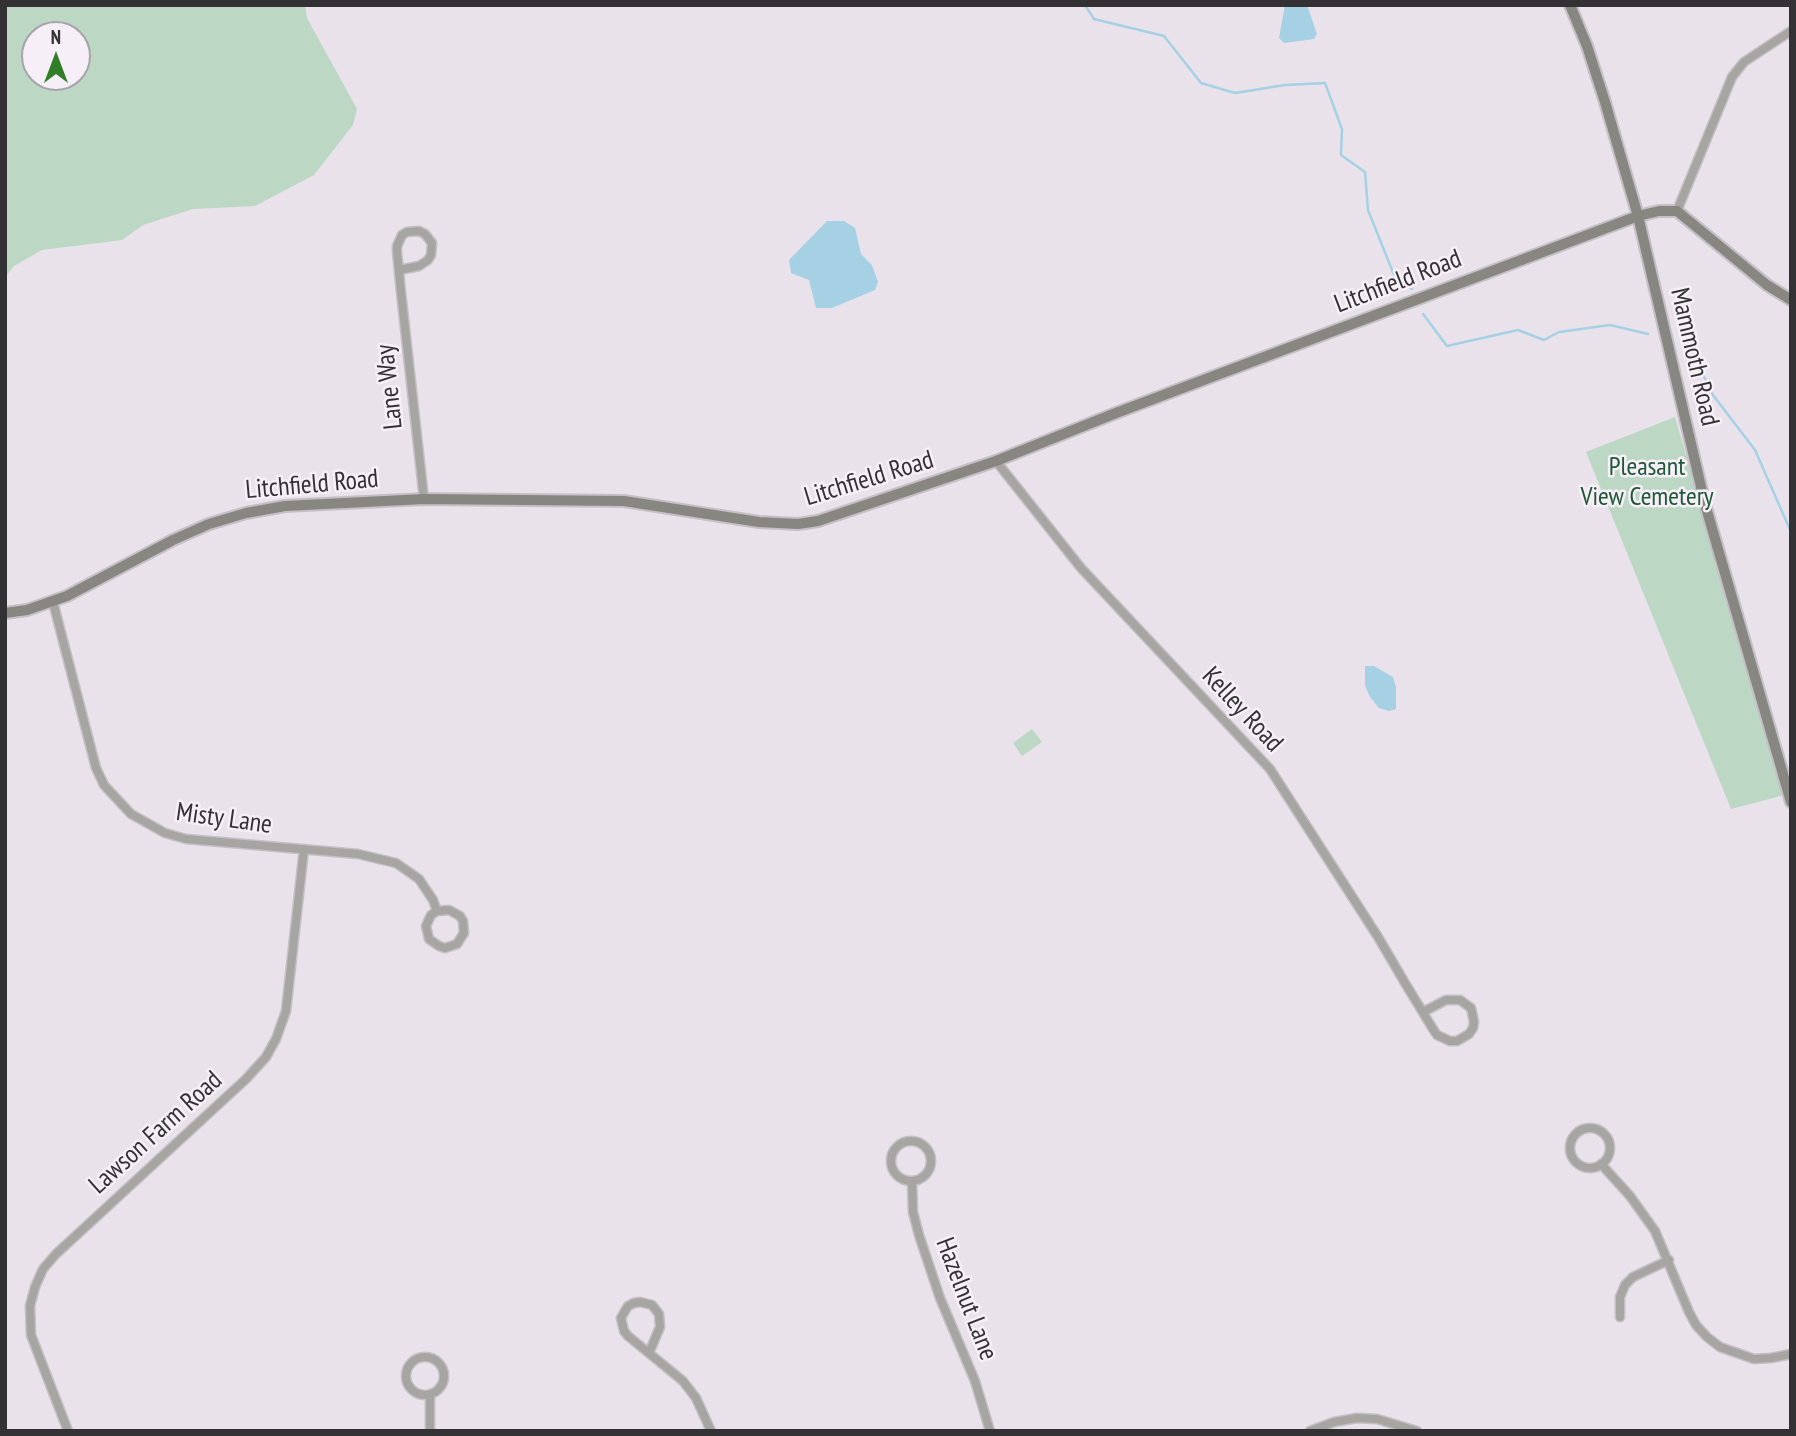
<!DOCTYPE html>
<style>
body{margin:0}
#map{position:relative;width:1796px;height:1436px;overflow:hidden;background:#e9e2ea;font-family:"PT Sans Narrow",sans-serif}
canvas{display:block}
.frame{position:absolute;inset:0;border:7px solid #343135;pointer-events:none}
.north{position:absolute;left:21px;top:21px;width:70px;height:70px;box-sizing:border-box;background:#f6eff7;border:2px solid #a8a3a9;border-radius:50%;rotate:0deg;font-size:19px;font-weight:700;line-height:28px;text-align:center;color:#343135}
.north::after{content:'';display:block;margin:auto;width:24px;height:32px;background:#307e27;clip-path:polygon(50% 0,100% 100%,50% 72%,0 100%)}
</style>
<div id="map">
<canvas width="1796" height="1436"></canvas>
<div class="frame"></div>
<div class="north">N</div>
</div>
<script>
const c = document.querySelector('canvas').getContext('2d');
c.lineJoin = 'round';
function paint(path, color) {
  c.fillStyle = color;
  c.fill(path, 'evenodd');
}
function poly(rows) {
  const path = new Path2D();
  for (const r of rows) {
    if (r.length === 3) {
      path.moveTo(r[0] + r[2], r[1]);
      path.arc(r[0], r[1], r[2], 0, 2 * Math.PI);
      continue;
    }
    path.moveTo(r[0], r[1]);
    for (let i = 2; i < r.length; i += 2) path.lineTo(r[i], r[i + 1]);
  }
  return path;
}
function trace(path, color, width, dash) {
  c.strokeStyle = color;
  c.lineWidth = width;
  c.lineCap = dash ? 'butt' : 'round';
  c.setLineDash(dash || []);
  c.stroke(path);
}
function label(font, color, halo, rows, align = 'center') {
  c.font = font + ' "PT Sans Narrow",sans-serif';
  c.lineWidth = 5;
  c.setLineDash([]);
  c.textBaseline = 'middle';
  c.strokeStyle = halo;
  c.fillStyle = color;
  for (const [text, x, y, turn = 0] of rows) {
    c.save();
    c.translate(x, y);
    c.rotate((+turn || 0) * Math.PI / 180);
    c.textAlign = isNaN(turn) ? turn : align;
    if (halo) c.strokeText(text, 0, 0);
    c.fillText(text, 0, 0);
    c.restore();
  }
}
const green = poly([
 [5,5,305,5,307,18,357,109,353,125,314,175,255,206,193,209,143,225,122,240,42,250,14,266,5,277],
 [35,35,77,35,77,77,35,77],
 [1675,417,1785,795,1731,809,1586,452],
 [1032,729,1042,742,1022,756,1013,743]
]);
const water = poly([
 [1285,5,1307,5,1317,34,1314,39,1284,43,1279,38],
 [827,221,844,221,855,228,861,254,872,265,878,282,875,290,832,308,816,308,809,280,791,273,789,260],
 [1365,666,1374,666,1393,677,1396,687,1396,709,1389,711,1379,708,1370,697,1365,686]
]);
const stream = poly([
 [1085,5,1094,19,1164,36,1201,83,1235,93,1285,85,1325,83,1342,129,1341,155,1365,172,1368,210,1394,275,1412,289],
 [1423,314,1447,346,1518,330,1544,340,1559,332,1610,325,1648,334],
 [1682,332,1713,395,1755,450,1791,532]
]);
const street = poly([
 [1677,211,1732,77,1744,62,1791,31],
 [399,270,419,266,428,260,431,255,432,243,425,234,419,231,407,232,402,235,397,246,397,252,401,292,424,499],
 [996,461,1081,568,1270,769,1378,937,1405,983,1433,1029,1437,1035,1450,1041,1457,1041,1469,1034,1473,1028,1474,1022,1471,1008,1460,1000,1446,1000,1423,1012],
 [53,602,96,768,104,785,131,814,165,833,186,839,358,854,396,863,419,879,433,900,437,911,431,915,426,926,429,939,439,946,445,948,457,944,464,933,463,921,460,916,449,910,437,911],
 [1590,1148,20],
 [911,1161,20],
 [1601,1164,1630,1196,1655,1231,1689,1312,1696,1325,1707,1337,1720,1347,1754,1359,1771,1358,1791,1354],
 [912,1181,913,1212,919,1235,940,1298,975,1381,990,1431],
 [1620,1317,1620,1297,1625,1285,1633,1277,1669,1260],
 [649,1353,660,1327,659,1314,652,1305,640,1302,634,1303,628,1306,621,1318,624,1331,628,1336,683,1381,696,1398,711,1431],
 [425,1376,19],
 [430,1394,430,1431],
 [68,1431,31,1335,30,1306,35,1287,43,1269,56,1254,246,1079,266,1057,276,1039,286,1011,304,849],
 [1310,1431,1334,1422,1357,1418,1377,1419,1417,1431]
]);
const secondary = poly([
 [1570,5,1587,46,1605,102,1638,216,1705,504,1791,802],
 [5,613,27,610,67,596,173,540,209,524,246,513,285,506,424,499,624,501,759,522,798,524,818,521,996,461,1116,413,1638,216,1659,211,1677,211,1767,285,1791,300]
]);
const streetNames = [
 ["Litchfield Road",1398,282,-21],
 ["Mammoth Road",1694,357,77],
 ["Lane Way",390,387,-96],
 ["Litchfield Road",869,479,-17],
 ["Litchfield Road",312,485,-5],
 ["Kelley Road",1242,710,47],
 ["Misty Lane",224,819,8],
 ["Lawson Farm Road",156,1133,-42],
 ["Hazelnut Lane",966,1299,69]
];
const parkNames = [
 ["Pleasant",1647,468],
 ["View Cemetery",1647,498]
];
paint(green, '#bcd7c4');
paint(water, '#a6d0e4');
trace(stream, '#a6d0e4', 2.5);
trace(street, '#c5bfc6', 11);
trace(secondary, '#c5bfc6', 14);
trace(street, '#a7a5a1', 8);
trace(secondary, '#888680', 10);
label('26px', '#343135', '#f6eff7', streetNames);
label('26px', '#1f5837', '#f6eff7', parkNames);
</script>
